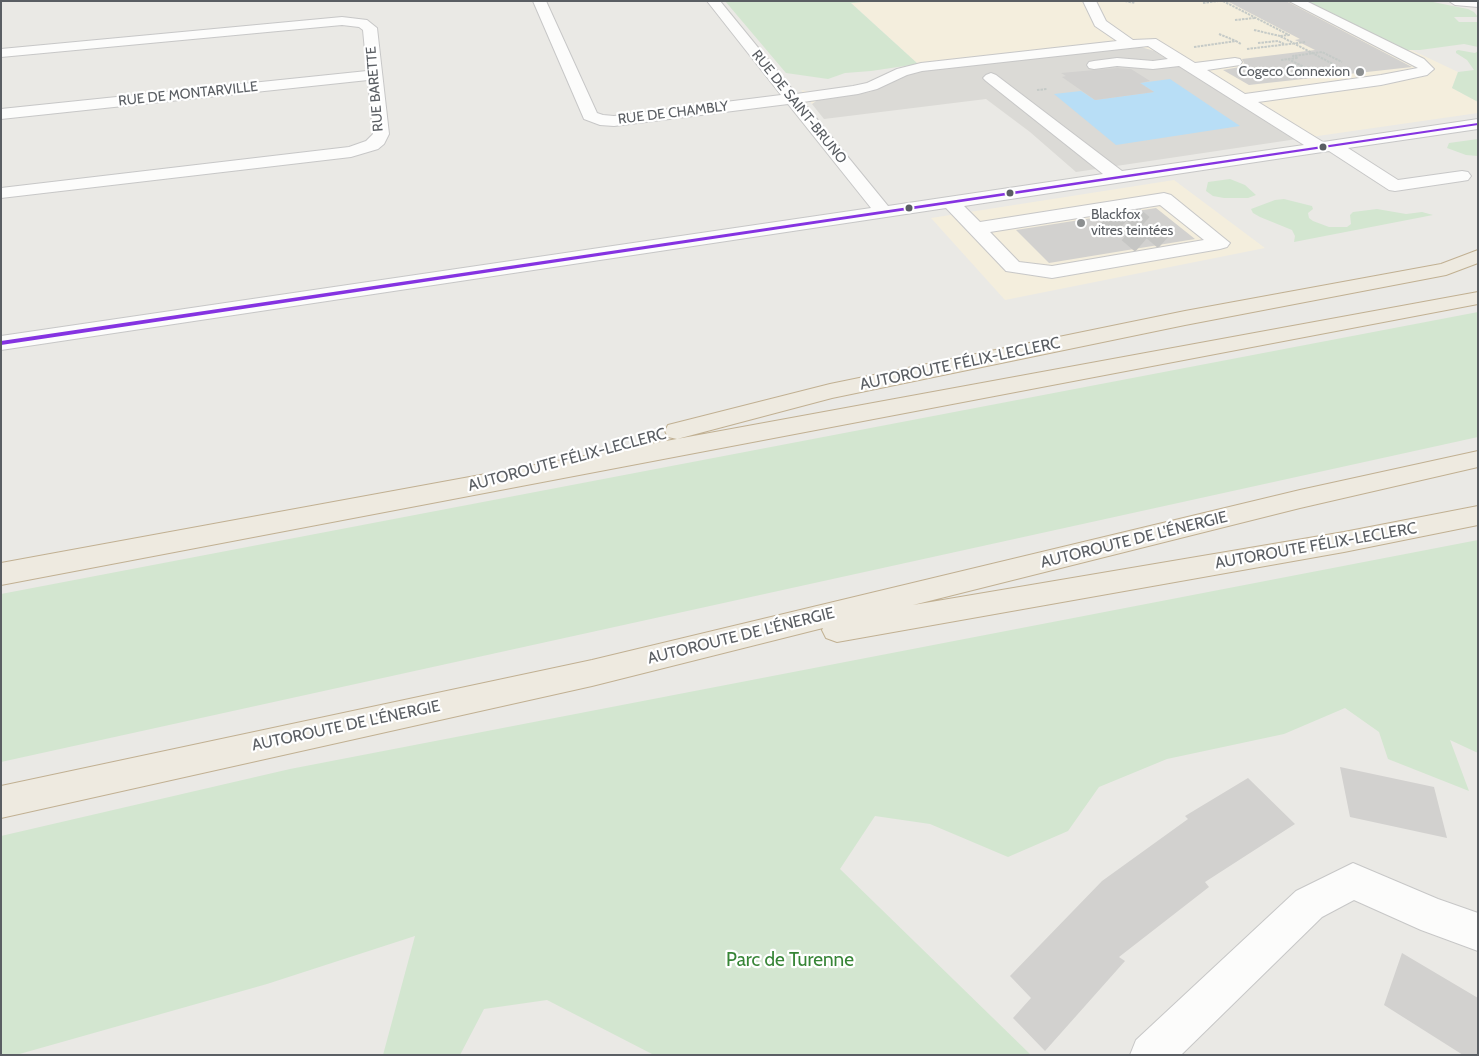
<!DOCTYPE html>
<meta charset="utf-8">
<style>
body{margin:0}
#map{position:relative;width:1479px;height:1056px;overflow:hidden;background:#eae9e5;font-family:Cabin,sans-serif}
canvas{display:block}
.frame{position:absolute;inset:0;border:2px solid #5a5e63;pointer-events:none}
</style>
<div id="map">
<canvas width="1479" height="1056"></canvas>
<div class="frame"></div>
</div>
<script>
const c = document.querySelector('canvas').getContext('2d');
c.lineJoin = 'round';
function paint(path, color) {
  c.fillStyle = color;
  c.fill(path, 'evenodd');
}
function poly(rows) {
  const path = new Path2D();
  for (const r of rows) {
    path.moveTo(r[0], r[1]);
    for (let i = 2; i < r.length; i += 2) path.lineTo(r[i], r[i + 1]);
  }
  return path;
}
function trace(path, color, width, dash) {
  c.strokeStyle = color;
  c.lineWidth = width;
  c.lineCap = dash ? 'butt' : 'round';
  c.setLineDash(dash || []);
  c.stroke(path);
}
function label(font, color, halo, rows, align = 'center') {
  c.font = font + ' Cabin,sans-serif';
  c.lineWidth = 4.5;
  c.setLineDash([]);
  c.textBaseline = 'middle';
  c.strokeStyle = halo;
  c.fillStyle = color;
  for (const [text, x, y, turn = 0] of rows) {
    c.save();
    c.translate(x, y);
    c.rotate((+turn || 0) * Math.PI / 180);
    c.textAlign = isNaN(turn) ? turn : align;
    if (halo) c.strokeText(text, 0, 0);
    c.fillText(text, 0, 0);
    c.restore();
  }
}
const commercial = poly([
 [872,1,1308,1,1458,72,1452,88,1478,102,1478,113,1297,139,1154,51,1141,47,927,70,909,74,870,92,819,99,812,104,801,90,812,92,859,86,896,69,918,64,851,3],
 [1174,180,1265,248,1005,300,931,218]
]);
const industrial = poly([
 [1141,47,1154,51,1297,139,1076,172,1030,132,986,99,824,119,812,104,819,99,870,92,909,74,927,70]
]);
const green = poly([
 [725,1,872,1,851,3,918,64,871,71,845,73,828,79,786,73],
 [1299,1,1428,1,1468,9,1474,12,1478,17,1454,17,1459,22,1478,22,1478,47,1464,44,1420,50,1401,50,1319,7],
 [1458,50,1475,53,1478,51,1478,102,1452,88,1458,72,1474,70,1467,60,1456,53,1456,51],
 [1478,139,1478,156,1466,155,1447,148,1449,143],
 [1230,179,1245,185,1256,195,1248,198,1224,198,1213,196,1206,191,1208,182],
 [1284,199,1312,206,1313,209,1308,213,1309,218,1313,221,1329,227,1347,227,1351,224,1350,215,1353,212,1377,209,1406,214,1422,212,1433,215,1294,242,1295,236,1292,230,1260,217,1253,213,1251,209,1275,200],
 [1478,312,1478,437,1,762,1,594],
 [1478,540,1478,753,1450,740,1469,791,1388,759,1379,732,1345,708,1284,734,1167,759,1099,787,1068,831,1008,857,930,824,875,816,840,869,1031,1055,654,1055,547,1000,484,1009,460,1055,383,1055,415,936,267,984,16,1055,1,1055,1,836,290,769]
]);
const water = poly([
 [1170,79,1240,126,1116,145,1054,94,1081,91,1095,100,1154,92,1140,83]
]);
const building = poly([
 [1227,1,1286,1,1412,67,1249,85,1223,70,1240,67,1244,63,1242,59,1315,50,1295,40,1300,39],
 [1117,68,1131,69,1150,81,1140,83,1154,92,1095,100,1062,77,1066,76,1061,73],
 [1156,208,1195,239,1049,263,1016,230],
 [1340,767,1434,787,1447,838,1350,817],
 [1248,778,1295,824,1205,882,1209,887,1119,957,1125,961,1045,1051,1013,1018,1031,998,1010,976,1102,881,1188,819,1185,816],
 [1402,953,1478,998,1478,1055,1463,1055,1384,1005]
]);
const minorTunnel = poly([
 [1130,212,1167,244],
 [1107,216,1141,245]
]);
const path = poly([
 [1125,1,1135,3],
 [1223,1,1289,35,1280,36,1333,64],
 [1203,3,1218,1],
 [1235,20,1255,18],
 [1254,30,1280,36],
 [1219,34,1236,41],
 [1258,43,1278,41,1284,44],
 [1194,47,1236,41,1241,44],
 [1247,49,1306,42],
 [1288,59,1298,58,1293,56,1322,52,1342,62],
 [1281,60,1288,59,1304,67],
 [1037,90,1047,89]
]);
const minor = poly([
 [533,1,546,1,597,113,603,115,614,116,781,95,707,1,720,1,796,94,853,86,867,83,897,69,921,63,1117,41,1095,26,1083,1,1096,1,1106,21,1133,40,1156,39,1195,63,1235,58,1240,59,1242,62,1240,65,1207,70,1245,94,1381,75,1418,68,1289,1,1306,1,1424,59,1434,69,1427,75,1381,85,1258,102,1323,142,1478,119,1478,129,1348,148,1398,180,1462,171,1468,172,1471,176,1468,180,1462,181,1395,191,1389,190,1329,151,964,206,980,222,1164,193,1171,195,1230,243,1227,247,1220,249,1052,278,1006,271,946,208,1,350,1,336,871,208,788,104,614,126,600,125,584,119,533,1],
 [1148,46,1168,59,1153,61,1117,58,1094,61,1089,62,1087,65,1089,68,1094,69,1117,66,1153,69,1179,66,1304,145,1122,171,996,75,991,73,986,75,983,78,986,81,1103,174,888,206,803,102,858,94,877,89,907,75,922,71,1148,46],
 [1160,205,1204,240,1052,266,1019,262,990,232,1160,205],
 [1449,1,1478,1,1478,7,1455,5,1449,1],
 [342,17,367,20,377,28,389,134,384,144,378,149,351,157,1,198,1,188,349,147,366,141,373,134,368,80,1,119,1,109,367,71,363,30,359,27,342,25,1,57,1,49,342,17],
 [1353,863,1438,899,1478,913,1478,951,1421,930,1354,900,1322,917,1181,1055,1130,1055,1136,1040,1296,891,1353,863]
]);
const highway = poly([
 [1478,250,1478,263,1446,275,1185,325,832,398,677,439,668,437,665,431,668,425,830,384,1185,311,1441,264,1478,250],
 [1478,292,1478,304,1,585,1,563,1478,292],
 [1478,451,1478,467,1300,508,913,605,1344,532,1478,506,1478,525,1344,552,837,642,826,638,822,630,823,628,592,686,1,818,1,786,592,660,1300,490,1478,451]
]);
const bus1 = poly([
 [1478,123,1478,125,1,345,1,341,1478,123]
]);
const markers = [
 [1360,72,5,"#8c8f90"],
 [1323,147,4.5,"#5a5e63"],
 [1010,193,4.5,"#5a5e63"],
 [909,208,4.5,"#5a5e63"],
 [1081,223,5,"#8c8f90"]
];
const farPoinames = [
 ["Cogeco Connexion",1350,72],
 ["Blackfox",1091,215,"left"],
 ["vitres teintées",1091,231,"left"]
];
const farStreetnames = [
 ["RUE BARETTE",375,89,-95],
 ["RUE DE MONTARVILLE",188,94,-6],
 ["RUE DE SAINT-BRUNO",799,107,51],
 ["RUE DE CHAMBLY",673,113,-7]
];
const streetNames = [
 ["AUTOROUTE FÉLIX-LECLERC",960,364,-12],
 ["AUTOROUTE FÉLIX-LECLERC",567,460,-15],
 ["AUTOROUTE DE L'ÉNERGIE",1134,540,-14],
 ["AUTOROUTE FÉLIX-LECLERC",1316,546,-10],
 ["AUTOROUTE DE L'ÉNERGIE",741,636,-14],
 ["AUTOROUTE DE L'ÉNERGIE",346,726,-12]
];
const nearParknames = [
 ["Parc de Turenne",790,960]
];
paint(commercial, '#f4eedd');
paint(industrial, '#dbdad6');
paint(green, '#d3e6d0');
paint(water, '#b8def6');
paint(building, '#d2d1cf');
trace(minorTunnel, '#c6c6c4', 18, [18, 9]);
trace(minor, '#c7c7c7', 2);
trace(highway, '#c1b092', 2);
trace(path, '#c5cac7', 2, [2.5, 1]);
paint(minor, '#fcfcfb');
paint(highway, '#eeeae0');
paint(bus1, '#8533e1');
for (const [x, y, r, color] of markers) {
  const dot = new Path2D();
  dot.arc(x, y, r, 0, 2 * Math.PI);
  c.fillStyle = color;
  c.fill(dot);
  trace(dot, '#fff', 2);
}
label('14px', '#5a5e63', '#fff', farPoinames, 'right');
label('14px', '#5a5e63', '#fff', farStreetnames);
label('16px', '#5a5e63', '#fff', streetNames);
label('19px', '#378537', '#fff', nearParknames);
</script>
